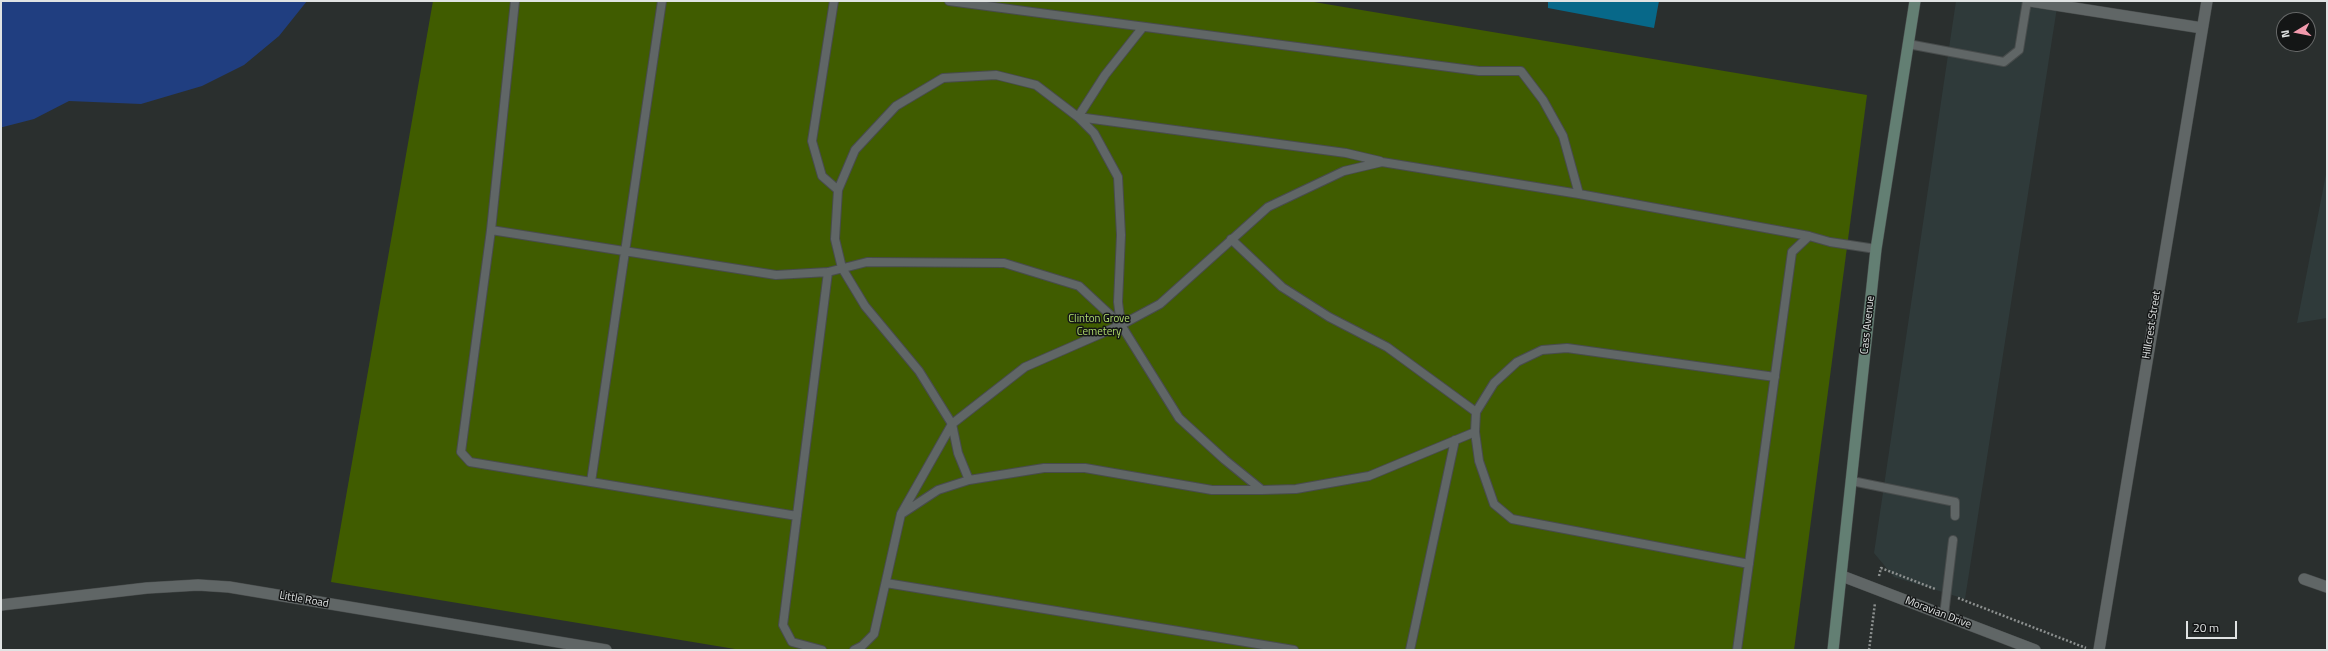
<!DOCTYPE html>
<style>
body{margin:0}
#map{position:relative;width:2328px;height:651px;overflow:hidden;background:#2a2f2e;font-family:"Titillium Web",sans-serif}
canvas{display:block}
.frame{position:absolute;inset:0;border:2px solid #e0e3e3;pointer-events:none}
.north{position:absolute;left:2276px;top:12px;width:40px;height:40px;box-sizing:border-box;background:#141616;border:1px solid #666868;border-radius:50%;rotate:260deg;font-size:11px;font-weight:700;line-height:16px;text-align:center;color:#e0e3e3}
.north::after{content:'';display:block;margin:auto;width:14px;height:18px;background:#f29aad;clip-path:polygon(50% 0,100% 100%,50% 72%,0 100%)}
.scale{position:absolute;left:2186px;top:621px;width:51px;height:18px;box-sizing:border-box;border:2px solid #e0e3e3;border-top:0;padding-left:5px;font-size:12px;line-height:14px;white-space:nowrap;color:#e0e3e3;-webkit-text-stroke:3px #141616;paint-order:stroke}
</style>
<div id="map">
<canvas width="2328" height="651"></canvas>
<div class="frame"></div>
<div class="north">N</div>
<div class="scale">20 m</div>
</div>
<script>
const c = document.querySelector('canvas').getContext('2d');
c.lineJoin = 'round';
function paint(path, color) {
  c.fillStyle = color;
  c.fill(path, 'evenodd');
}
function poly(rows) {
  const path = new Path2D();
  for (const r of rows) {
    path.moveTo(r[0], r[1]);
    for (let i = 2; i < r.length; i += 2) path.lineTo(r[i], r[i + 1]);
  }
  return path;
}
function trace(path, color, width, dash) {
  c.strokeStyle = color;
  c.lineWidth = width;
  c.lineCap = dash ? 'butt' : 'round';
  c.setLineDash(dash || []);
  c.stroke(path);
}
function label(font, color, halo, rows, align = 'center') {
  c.font = font + ' "Titillium Web",sans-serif';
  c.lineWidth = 3;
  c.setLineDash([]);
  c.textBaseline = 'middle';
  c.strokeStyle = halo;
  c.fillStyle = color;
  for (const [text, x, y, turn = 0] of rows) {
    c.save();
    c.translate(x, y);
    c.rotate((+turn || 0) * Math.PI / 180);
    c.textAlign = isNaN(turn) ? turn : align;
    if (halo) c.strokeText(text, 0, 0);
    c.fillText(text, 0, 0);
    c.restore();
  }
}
const built = poly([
 [1956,1,2058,1,1965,599,1894,577,1874,553],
 [2327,169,2327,318,2297,323]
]);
const green = poly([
 [433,1,1308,1,1867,95,1794,650,741,650,331,582]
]);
const water = poly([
 [1,1,307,1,279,36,244,65,202,86,141,104,69,101,34,119,3,127,1,127]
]);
const building = poly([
 [1548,1,1659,1,1654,28,1548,8]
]);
const path = poly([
 [1879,576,1881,568,1935,589],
 [1958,598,2086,648],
 [1869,650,1875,603]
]);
const service = poly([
 [515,1,491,230,776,275,828,272,867,262,1004,263,1079,286,1121,325,1179,418,1225,460,1262,490,1296,489,1369,476,1475,432],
 [834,1,812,141,822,176,838,190],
 [949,1,1479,71,1521,71,1543,100,1563,136,1579,194,1809,236],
 [1143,27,1105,75,1078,117,1346,153,1380,161],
 [1908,44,2004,62,2019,50,2027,1],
 [491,230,461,452,470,462,797,516],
 [1231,239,1282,287,1329,317,1387,347,1476,412],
 [969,480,958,453,952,424,919,371,865,306,842,268,835,239,838,190,855,150,896,106,943,78,996,75,1036,85,1078,117,1094,133,1118,177,1121,235,1118,302,1121,325],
 [1852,481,1955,502,1955,516],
 [591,482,662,1],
 [903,513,938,490,969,480,1044,468,1085,468,1212,490,1262,490],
 [1749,564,1512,519,1494,504,1479,461,1475,432,1476,412,1494,383,1517,362,1542,350,1567,348,1775,377],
 [886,583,1294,650],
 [1944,615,1953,540],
 [822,650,792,642,783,625,828,272],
 [854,650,862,646,874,634,901,514,952,424,1025,367,1121,325,1160,304,1268,207,1344,171,1382,162,1579,194],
 [1410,650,1455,440],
 [1737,650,1792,252,1809,236,1830,242,1876,249]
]);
const minor = poly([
 [2030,1,2202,28],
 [2304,579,2327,587],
 [1,605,147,588,198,585,229,587,606,650],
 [2099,650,2207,1]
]);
const tertiary = poly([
 [1842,576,2035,650]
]);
const secondary = poly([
 [1833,650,1876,249,1915,1]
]);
const parkNames = [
 ["Clinton Grove",1099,319],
 ["Cemetery",1099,332]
];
const streetNames = [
 ["Cass Avenue",1868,325,-84],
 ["Hillcrest Street",2152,325,-81],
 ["Little Road",304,600,10],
 ["Moravian Drive",1938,613,21]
];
paint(built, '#2f3a3a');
paint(green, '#405c00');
paint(water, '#203e80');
paint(building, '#076889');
trace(service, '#484c4c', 10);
trace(minor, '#484c4c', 12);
trace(tertiary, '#484c4c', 12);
trace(secondary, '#484c4c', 12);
trace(path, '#8c908f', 2.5, [2, 2]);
trace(service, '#606666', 8);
trace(minor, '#606666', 11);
trace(tertiary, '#606666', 11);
trace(secondary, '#637f73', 11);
label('11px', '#b1dc6d', '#141616', parkNames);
label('11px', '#e0e3e3', '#141616', streetNames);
</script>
